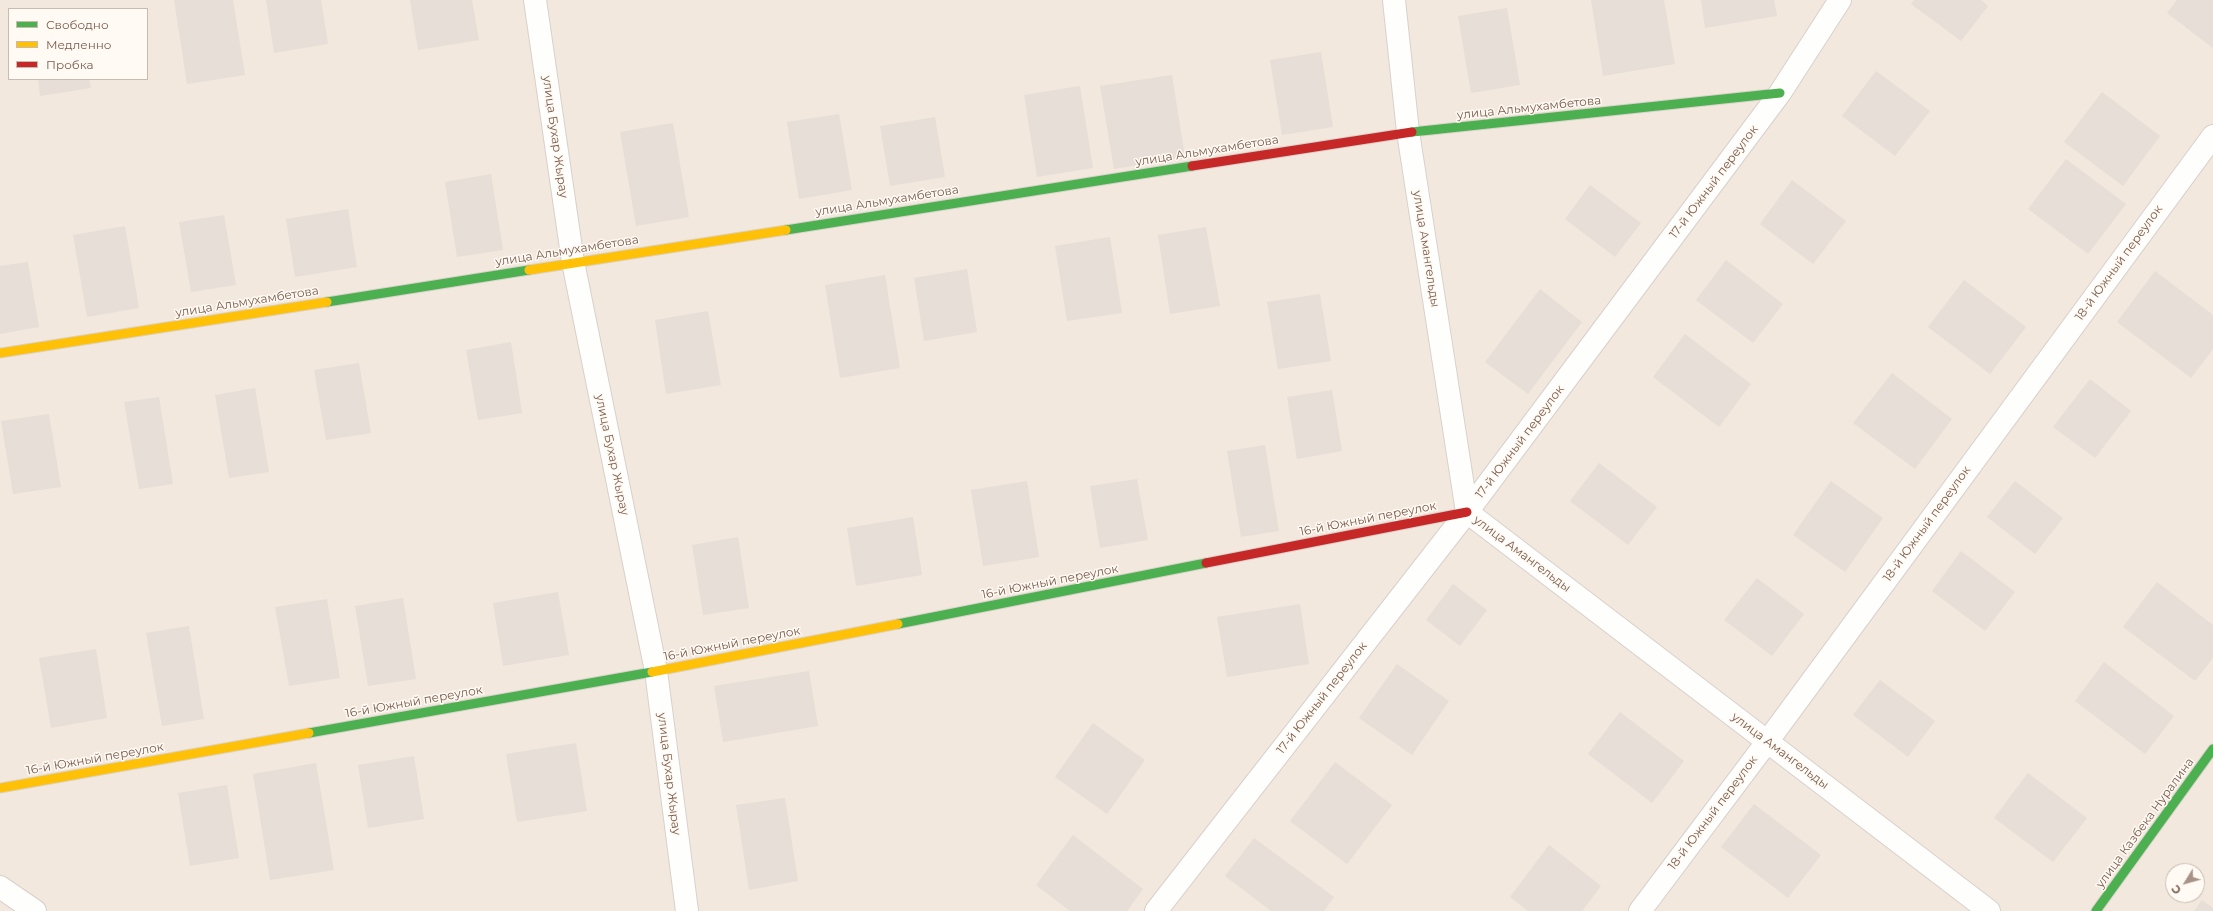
<!DOCTYPE html>
<meta charset="utf-8">
<style>
body{margin:0}
#map{position:relative;width:2213px;height:911px;overflow:hidden;background:#f9f5f0;font-family:Montserrat,sans-serif}
canvas{display:block}
.legend{position:absolute;left:8px;top:8px;width:140px;height:72px;box-sizing:border-box;background:#fffaf3;border:1px solid #cabbb1;margin:0;padding:5px 7px;list-style:none;font-size:12px;color:#7a5c4d}
.legend li{display:flex;align-items:center;gap:8px;height:20px}
.legend b{width:20px;border:1px solid #cabbb1}
.north{position:absolute;left:2165px;top:863px;width:40px;height:40px;box-sizing:border-box;background:#fffaf3;border:1px solid #cabbb1;border-radius:50%;rotate:233deg;font-size:11px;font-weight:700;line-height:16px;text-align:center;color:#7a5c4d}
.north::after{content:'';display:block;margin:auto;width:14px;height:18px;background:#a69286;clip-path:polygon(50% 0,100% 100%,50% 72%,0 100%)}
</style>
<div id="map">
<canvas width="2213" height="911"></canvas>
<ul class="legend">
<li><b style="height:5px;background:#4caf50"></b>Свободно</li>
<li><b style="height:5px;background:#ffc107"></b>Медленно</li>
<li><b style="height:5px;background:#c62828"></b>Пробка</li>
</ul>
<div class="north">С</div>
</div>
<script>
const c = document.querySelector('canvas').getContext('2d');
c.lineJoin = 'round';
function paint(path, color) {
  c.fillStyle = color;
  c.fill(path, 'evenodd');
}
function poly(rows) {
  const path = new Path2D();
  for (const r of rows) {
    path.moveTo(r[0], r[1]);
    for (let i = 2; i < r.length; i += 2) path.lineTo(r[i], r[i + 1]);
  }
  return path;
}
function trace(path, color, width, dash) {
  c.strokeStyle = color;
  c.lineWidth = width;
  c.lineCap = dash ? 'butt' : 'round';
  c.setLineDash(dash || []);
  c.stroke(path);
}
function label(font, color, halo, rows, align = 'center') {
  c.font = font + ' Montserrat,sans-serif';
  c.lineWidth = 3;
  c.setLineDash([]);
  c.textBaseline = 'middle';
  c.strokeStyle = halo;
  c.fillStyle = color;
  for (const [text, x, y, turn = 0] of rows) {
    c.save();
    c.translate(x, y);
    c.rotate((+turn || 0) * Math.PI / 180);
    c.textAlign = isNaN(turn) ? turn : align;
    if (halo) c.strokeText(text, 0, 0);
    c.fillText(text, 0, 0);
    c.restore();
  }
}
const residential = poly([
 [0,0,2213,0,2213,911,0,911],
 [9,9,147,9,147,79,9,79],
 [2173,871,2197,871,2197,895,2173,895]
]);
const building = poly([
 [174,0,233,0,245,75,187,84],
 [266,0,321,0,328,44,274,53],
 [410,0,472,0,479,40,418,50],
 [1591,0,1664,0,1675,64,1603,76],
 [1701,0,1774,0,1777,16,1705,28],
 [1914,0,1981,0,1988,6,1961,41,1911,4],
 [2177,0,2213,0,2213,48,2167,13],
 [1507,8,1520,85,1471,93,1458,16],
 [1321,52,1333,127,1282,135,1270,60],
 [1876,71,1930,111,1895,156,1842,116],
 [1172,75,1185,157,1114,169,1100,86],
 [38,79,89,79,91,88,40,96],
 [1080,86,1093,168,1037,177,1024,95],
 [2102,92,2160,136,2123,186,2064,142],
 [839,114,852,190,799,199,787,122],
 [935,117,945,177,890,186,880,126],
 [673,123,689,217,636,226,620,132],
 [2066,159,2126,204,2088,254,2028,209],
 [491,174,503,250,457,257,445,182],
 [1792,180,1846,221,1813,264,1760,224],
 [1590,185,1641,223,1615,257,1565,219],
 [348,209,357,267,295,277,286,219],
 [224,215,236,285,191,292,179,222],
 [125,226,139,308,87,317,73,235],
 [1206,227,1220,306,1170,314,1158,235],
 [1110,237,1122,313,1067,321,1055,246],
 [1726,260,1783,304,1753,343,1696,300],
 [28,262,39,327,0,334,0,266],
 [967,269,977,332,924,341,914,278],
 [2155,271,2213,315,2213,349,2191,378,2117,322],
 [885,275,900,368,840,378,825,285],
 [1964,280,2026,327,1990,374,1928,327],
 [1540,289,1582,322,1528,394,1485,362],
 [1320,294,1331,361,1278,369,1267,302],
 [708,311,721,385,666,394,655,320],
 [1685,334,1751,384,1719,427,1653,377],
 [511,342,522,413,478,420,466,350],
 [359,363,371,433,326,440,314,370],
 [1892,373,1952,419,1915,469,1853,423],
 [2090,379,2131,411,2095,458,2053,427],
 [255,388,269,472,229,478,215,395],
 [1332,390,1342,451,1297,459,1287,397],
 [159,397,173,484,139,489,124,402],
 [49,414,61,487,13,494,1,421],
 [1265,445,1279,531,1241,537,1227,451],
 [1599,463,1657,507,1628,545,1570,501],
 [1137,479,1148,540,1100,548,1090,486],
 [1027,481,1039,557,983,566,971,490],
 [1831,481,1883,518,1845,572,1793,535],
 [2015,481,2063,518,2035,554,1987,517],
 [913,517,922,575,856,586,847,528],
 [738,537,749,608,703,615,692,545],
 [1961,551,2015,592,1985,631,1932,591],
 [1757,578,1804,614,1772,656,1724,620],
 [2157,582,2213,625,2213,658,2195,681,2123,627],
 [1453,584,1487,610,1460,646,1426,620],
 [558,592,569,655,503,666,493,603],
 [403,598,416,679,368,686,355,606],
 [327,599,340,678,289,686,275,607],
 [1300,604,1309,664,1227,677,1217,617],
 [189,626,204,719,162,726,146,633],
 [96,649,107,718,51,728,39,658],
 [2104,662,2174,716,2145,754,2075,701],
 [1397,664,1449,701,1412,755,1359,718],
 [809,671,818,726,723,742,714,686],
 [1880,680,1935,721,1908,757,1853,715],
 [1620,712,1684,761,1652,803,1588,754],
 [1093,723,1145,760,1107,814,1055,777],
 [576,743,587,811,517,822,506,754],
 [414,756,424,819,368,828,358,765],
 [1335,762,1392,805,1347,864,1290,821],
 [316,763,334,870,270,880,253,774],
 [2028,773,2087,818,2053,862,1994,818],
 [227,785,239,858,190,866,178,793],
 [785,798,798,881,749,890,736,805],
 [1754,804,1821,855,1788,898,1721,847],
 [1073,835,1143,889,1127,911,1070,911,1036,885],
 [1254,838,1334,897,1324,911,1271,911,1225,876],
 [1549,845,1601,886,1582,911,1528,911,1510,897],
 [2202,900,2213,908,2213,911,2194,911]
]);
const street = poly([
 [535,0,573,262,656,671,687,911],
 [1394,0,1408,132,1467,512,1989,911],
 [0,887,35,911],
 [1156,911,1467,512,1780,93,1840,0],
 [1640,911,1767,742,2213,136]
]);
const fast = poly([
 [1412,132,1780,93],
 [786,230,1192,166],
 [327,302,529,270],
 [898,624,1206,563],
 [309,733,652,672],
 [2096,911,2213,749]
]);
const slow = poly([
 [529,270,786,230],
 [0,353,327,302],
 [652,672,898,624],
 [0,788,309,733]
]);
const jam = poly([
 [1192,166,1412,132],
 [1206,563,1467,512]
]);
const streetNames = [
 ["улица Альмухамбетова",1529,108,-6],
 ["улица Бухар Жырау",555,137,82],
 ["улица Альмухамбетова",1207,151,-9],
 ["17-й Южный переулок",1714,182,-53],
 ["улица Альмухамбетова",887,201,-9],
 ["улица Амангельды",1426,249,81],
 ["улица Альмухамбетова",567,251,-9],
 ["18-й Южный переулок",2119,263,-54],
 ["улица Альмухамбетова",247,302,-9],
 ["17-й Южный переулок",1520,442,-53],
 ["улица Бухар Жырау",612,455,78],
 ["16-й Южный переулок",1368,519,-11],
 ["18-й Южный переулок",1927,524,-54],
 ["улица Амангельды",1522,554,37],
 ["16-й Южный переулок",1050,582,-11],
 ["16-й Южный переулок",732,644,-11],
 ["17-й Южный переулок",1322,698,-52],
 ["16-й Южный переулок",414,702,-10],
 ["улица Амангельды",1780,751,37],
 ["16-й Южный переулок",95,759,-10],
 ["улица Бухар Жырау",669,774,83],
 ["18-й Южный переулок",1713,813,-53],
 ["улица Казбека Нуралина",2145,823,-54]
];
paint(residential, '#f2e8de');
paint(building, '#e6ded7');
trace(street, '#d7d1cb', 24);
trace(fast, '#d9d2cb', 11);
trace(slow, '#d9d2cb', 11);
trace(jam, '#d9d2cb', 11);
trace(street, '#fefefd', 22);
trace(fast, '#4caf50', 9);
trace(slow, '#ffc107', 9);
trace(jam, '#c62828', 9);
label('12px', '#7a5c4d', '#fffaf3', streetNames);
</script>
